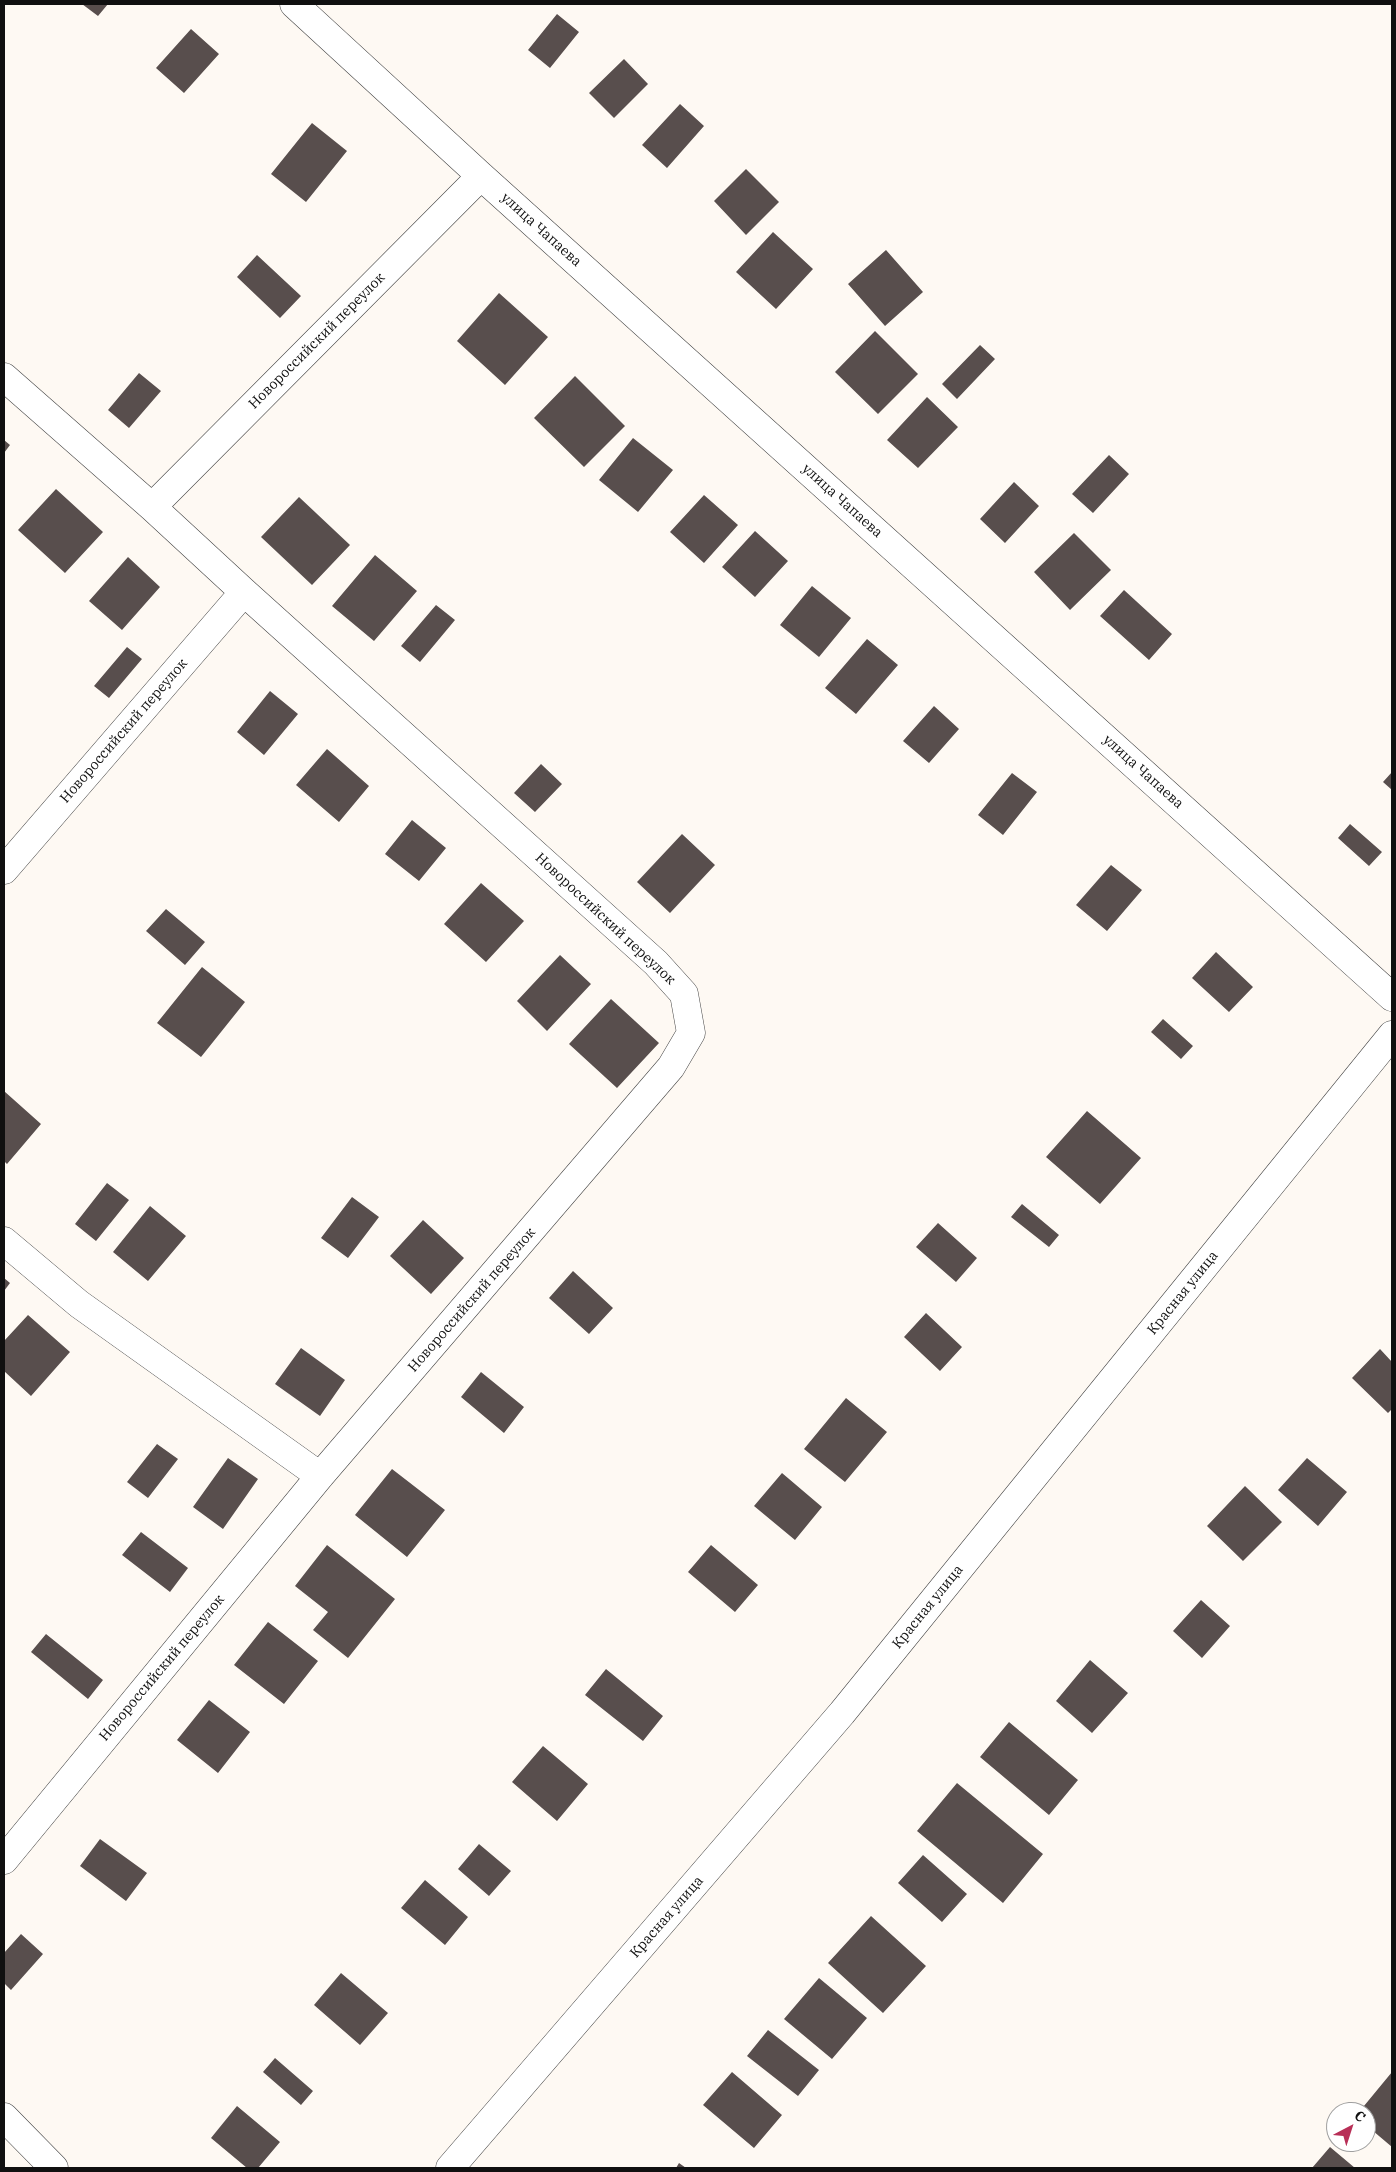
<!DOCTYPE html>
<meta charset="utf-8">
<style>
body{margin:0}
#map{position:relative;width:1396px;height:2172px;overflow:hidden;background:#fef9f3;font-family:"IBM Plex Serif",serif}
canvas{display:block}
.frame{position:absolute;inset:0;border:5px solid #101010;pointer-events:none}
.north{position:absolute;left:1326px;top:2102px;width:50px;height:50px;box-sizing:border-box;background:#fff;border:1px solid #9f9f9f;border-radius:50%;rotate:40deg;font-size:14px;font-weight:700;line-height:20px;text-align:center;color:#101010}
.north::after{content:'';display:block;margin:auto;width:18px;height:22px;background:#b82f57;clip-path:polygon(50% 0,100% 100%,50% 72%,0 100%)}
</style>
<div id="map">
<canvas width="1396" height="2172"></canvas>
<div class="frame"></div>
<div class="north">С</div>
</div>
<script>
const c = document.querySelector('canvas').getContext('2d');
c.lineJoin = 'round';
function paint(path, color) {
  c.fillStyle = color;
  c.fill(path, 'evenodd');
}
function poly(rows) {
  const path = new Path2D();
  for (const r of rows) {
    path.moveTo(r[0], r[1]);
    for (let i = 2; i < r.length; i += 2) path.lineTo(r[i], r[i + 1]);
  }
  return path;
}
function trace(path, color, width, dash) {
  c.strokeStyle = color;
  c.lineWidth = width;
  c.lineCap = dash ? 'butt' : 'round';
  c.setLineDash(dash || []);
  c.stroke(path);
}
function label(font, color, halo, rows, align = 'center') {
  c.font = font + ' "IBM Plex Serif",serif';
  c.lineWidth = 5;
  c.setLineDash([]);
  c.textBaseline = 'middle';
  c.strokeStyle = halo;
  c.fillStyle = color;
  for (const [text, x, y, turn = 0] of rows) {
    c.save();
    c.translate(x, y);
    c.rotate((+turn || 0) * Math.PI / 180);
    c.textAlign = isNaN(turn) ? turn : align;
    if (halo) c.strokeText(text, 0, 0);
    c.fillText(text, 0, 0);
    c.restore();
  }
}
const building = poly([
 [82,4,108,4,98,16],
 [557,14,579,32,550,68,528,50],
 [191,29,219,54,184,93,156,68],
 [624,59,648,84,614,118,589,93],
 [680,104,704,126,667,168,642,145],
 [312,123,347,151,306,202,271,174],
 [746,169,779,202,746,235,714,201],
 [773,232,813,269,776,309,736,272],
 [886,250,923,292,885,326,848,284],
 [257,255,301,296,280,318,237,277],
 [499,293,548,337,505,385,457,341],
 [875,331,918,374,878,414,835,372],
 [980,345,995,359,957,399,942,384],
 [139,373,161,391,129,428,108,410],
 [575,376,625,426,584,467,534,418],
 [927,397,958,427,918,468,887,440],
 [633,438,673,470,638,512,599,480],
 [4,440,10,445,4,453],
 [1109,455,1129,474,1093,513,1072,494],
 [1014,482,1039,506,1005,543,980,519],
 [56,489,103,532,65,573,18,530],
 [704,495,738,525,704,563,670,532],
 [299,497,350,545,312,585,261,537],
 [755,531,788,561,755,597,722,567],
 [1074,533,1111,570,1070,610,1034,572],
 [375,555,417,591,374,641,332,606],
 [128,557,160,587,122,630,89,601],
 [812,586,851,618,819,657,780,625],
 [1124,590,1172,634,1149,660,1100,616],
 [436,605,455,620,420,662,401,646],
 [867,639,898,665,856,714,825,688],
 [127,647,142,659,109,698,94,686],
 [270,691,298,714,264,755,237,732],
 [934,706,959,729,929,763,903,741],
 [327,749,369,786,339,822,296,785],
 [541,764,562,784,535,812,514,793],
 [1392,772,1392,790,1383,782],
 [1012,773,1037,792,1003,835,978,815],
 [412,820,446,848,419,881,385,854],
 [1350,824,1382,852,1369,866,1338,838],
 [682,834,715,865,670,913,637,882],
 [1111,865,1142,890,1107,931,1076,905],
 [481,883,524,921,486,962,444,924],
 [166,909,205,942,185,965,146,931],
 [1216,952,1253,987,1229,1012,1192,978],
 [560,955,591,984,547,1031,517,1001],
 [202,967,245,1002,201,1057,157,1023],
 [611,999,659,1043,617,1088,569,1044],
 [1163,1019,1193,1046,1181,1059,1151,1032],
 [4,1091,41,1124,7,1164,4,1161],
 [1087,1111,1141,1158,1100,1204,1046,1157],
 [107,1183,129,1200,96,1241,75,1224],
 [352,1197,379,1217,348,1258,321,1238],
 [1022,1204,1059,1235,1049,1247,1011,1217],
 [150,1206,186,1236,148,1281,113,1252],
 [423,1220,464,1258,431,1294,390,1256],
 [938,1223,977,1258,956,1282,916,1247],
 [573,1271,613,1308,589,1334,549,1298],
 [4,1278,10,1283,4,1291],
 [926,1313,962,1347,940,1371,904,1337],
 [28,1315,70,1352,31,1396,4,1371,4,1341],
 [301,1348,345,1380,320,1416,275,1384],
 [1380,1349,1392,1362,1392,1409,1388,1413,1352,1378],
 [481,1372,524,1407,504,1433,461,1397],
 [846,1398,887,1432,845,1482,804,1449],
 [157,1444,178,1459,148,1498,127,1482],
 [228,1458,258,1479,223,1529,193,1507],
 [1307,1458,1347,1492,1318,1526,1278,1490],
 [392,1469,445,1510,407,1557,355,1515],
 [782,1473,822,1507,795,1540,754,1506],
 [1245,1486,1282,1522,1243,1561,1207,1526],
 [141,1532,188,1568,170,1592,122,1555],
 [327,1545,395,1599,348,1658,313,1630,328,1612,295,1586],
 [711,1545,758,1585,735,1612,688,1572],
 [1201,1600,1230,1626,1202,1658,1173,1631],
 [268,1622,318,1661,284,1704,234,1665],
 [46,1634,103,1680,88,1699,31,1652],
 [1090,1660,1128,1693,1092,1733,1056,1701],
 [606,1669,663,1716,643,1741,585,1695],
 [209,1700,250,1732,218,1773,177,1740],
 [1009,1722,1078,1780,1049,1815,980,1757],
 [543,1746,588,1784,557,1821,512,1782],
 [957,1783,1043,1854,1003,1903,917,1831],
 [100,1839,147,1873,126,1901,80,1866],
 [479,1844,511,1871,489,1896,458,1869],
 [923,1855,967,1894,942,1922,898,1883],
 [425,1880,468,1917,445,1945,401,1908],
 [871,1916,926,1966,883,2013,828,1963],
 [21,1934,43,1954,11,1990,4,1983,4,1953],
 [341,1973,388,2013,360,2045,314,2005],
 [819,1978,867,2018,832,2059,784,2019],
 [768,2030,819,2070,798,2096,747,2056],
 [275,2058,313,2091,301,2105,263,2072],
 [732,2072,782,2115,754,2148,703,2105],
 [1392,2072,1392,2147,1366,2125,1366,2112,1359,2112],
 [237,2106,280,2142,258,2168,247,2168,211,2138],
 [1330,2147,1355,2168,1312,2168],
 [679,2163,686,2168,676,2168]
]);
const minor = poly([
 [294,4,481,176,1392,997],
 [4,377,152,507,244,592,656,963,684,994,691,1033,671,1067,320,1476,4,1860],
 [152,507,481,176],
 [4,870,244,592],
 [4,1241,79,1304,320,1476],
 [4,2117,54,2168],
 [450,2168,842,1713,1392,1035]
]);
const streetNames = [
 ["улица Чапаева",541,230,42],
 ["Новороссийский переулок",317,341,-45],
 ["улица Чапаева",842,501,42],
 ["Новороссийский переулок",124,731,-49],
 ["улица Чапаева",1143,772,42],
 ["Новороссийский переулок",605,919,43],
 ["Красная улица",1183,1293,-51],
 ["Новороссийский переулок",472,1300,-49],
 ["Красная улица",928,1607,-51],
 ["Новороссийский переулок",162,1668,-50],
 ["Красная улица",667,1917,-49]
];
paint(building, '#584e4d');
trace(minor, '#434343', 29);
trace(minor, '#fff', 28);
label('14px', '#101010', '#fff', streetNames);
</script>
